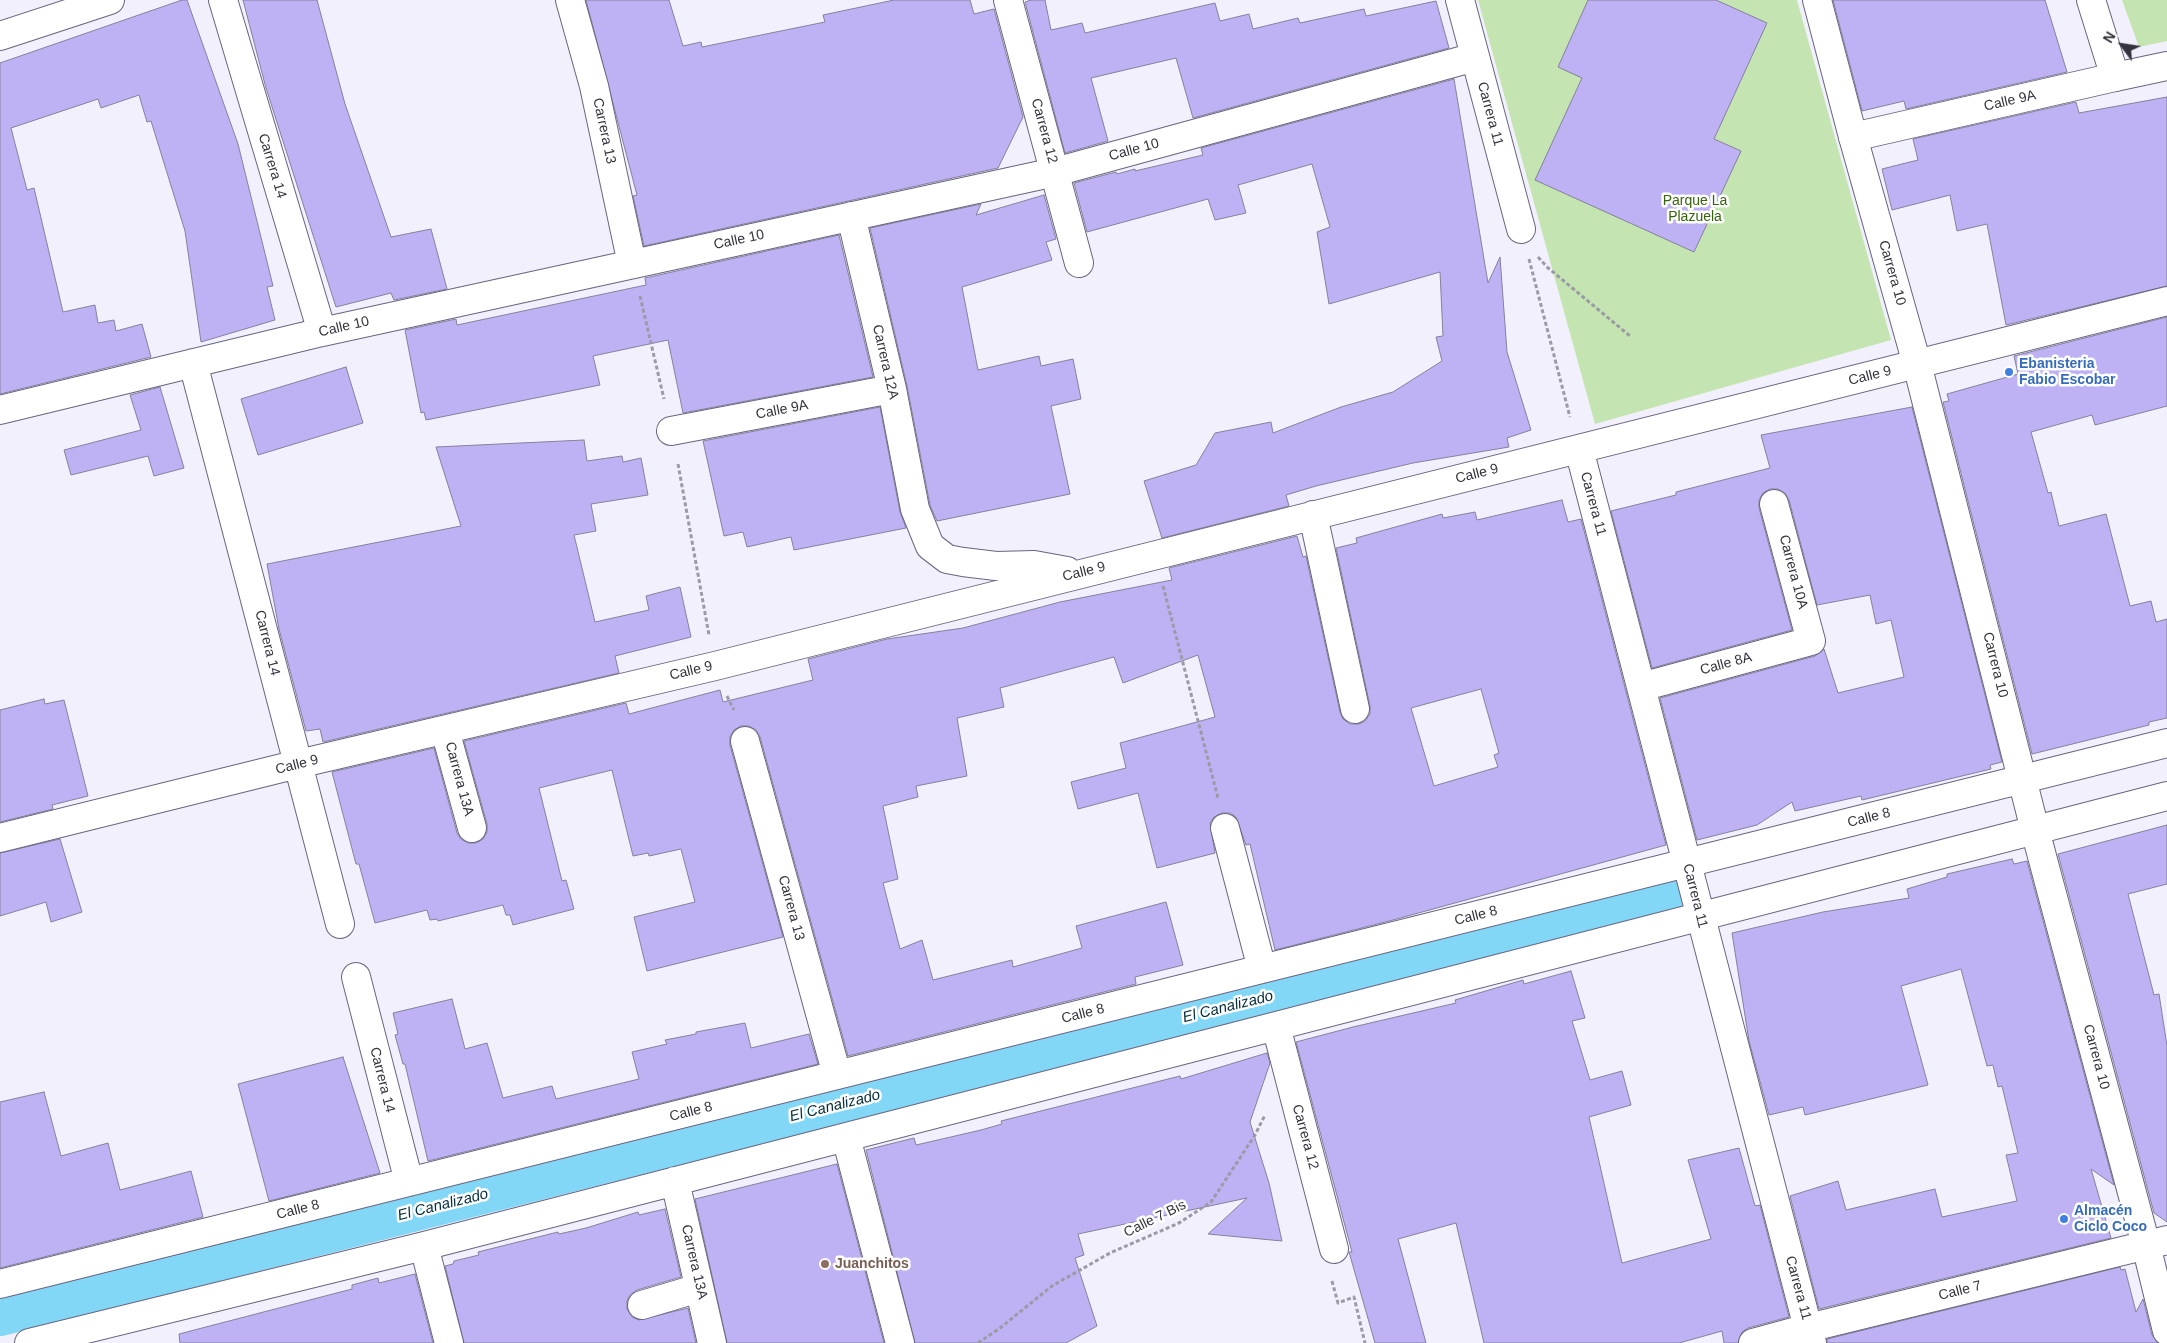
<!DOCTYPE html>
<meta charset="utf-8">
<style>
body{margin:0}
#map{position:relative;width:2167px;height:1343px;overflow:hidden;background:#f3f0fd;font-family:Helvetica,sans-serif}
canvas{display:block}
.north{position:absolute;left:2097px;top:20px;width:50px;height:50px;-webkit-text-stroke:4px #fff;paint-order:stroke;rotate:301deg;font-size:14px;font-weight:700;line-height:20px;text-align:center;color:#34323d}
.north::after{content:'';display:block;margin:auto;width:18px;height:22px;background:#34323d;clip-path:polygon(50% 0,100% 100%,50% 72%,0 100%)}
</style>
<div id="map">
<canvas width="2167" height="1343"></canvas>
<div class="north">N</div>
</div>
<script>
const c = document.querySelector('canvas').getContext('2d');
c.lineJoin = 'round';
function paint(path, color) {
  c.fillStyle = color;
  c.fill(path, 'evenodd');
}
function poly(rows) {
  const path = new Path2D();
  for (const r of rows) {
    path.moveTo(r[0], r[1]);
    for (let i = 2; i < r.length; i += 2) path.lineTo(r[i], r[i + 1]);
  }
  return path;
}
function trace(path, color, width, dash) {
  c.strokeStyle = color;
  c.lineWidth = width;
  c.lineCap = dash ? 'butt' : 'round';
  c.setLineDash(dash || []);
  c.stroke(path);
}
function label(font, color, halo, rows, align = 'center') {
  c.font = font + ' Helvetica,sans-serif';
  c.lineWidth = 5;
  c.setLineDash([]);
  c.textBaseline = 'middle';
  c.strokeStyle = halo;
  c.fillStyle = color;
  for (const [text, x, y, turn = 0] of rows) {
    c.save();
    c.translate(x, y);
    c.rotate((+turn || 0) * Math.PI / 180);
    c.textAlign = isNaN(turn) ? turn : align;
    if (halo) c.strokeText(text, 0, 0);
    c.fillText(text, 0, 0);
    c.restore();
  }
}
const green = poly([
 [1478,0,1797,0,1891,340,1595,424],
 [2122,0,2167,0,2167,41,2139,47]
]);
const canal = poly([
 [0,1317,1671,895]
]);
const building = poly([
 [182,0,187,0,238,144,273,286,267,287,275,320,201,342,185,231,151,121,147,122,139,95,101,108,98,99,11,128,27,190,34,188,63,312,95,305,98,323,114,320,116,331,142,324,151,357,0,394,0,63,182,0],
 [243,0,317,0,345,104,391,237,431,229,447,289,394,300,391,293,336,307,266,88,243,0],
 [586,0,669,0,683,46,701,42,702,47,825,22,823,15,894,0,970,0,974,14,994,9,1023,117,998,168,644,246,633,196,637,195,586,0],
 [1031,0,1045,0,1051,30,1082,23,1085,33,1215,3,1220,21,1249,14,1253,29,1298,18,1300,23,1364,9,1366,16,1436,1,1449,48,1193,118,1176,58,1091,78,1108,141,1065,153,1025,2,1031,0],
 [1588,0,1716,0,1767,23,1714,139,1741,151,1694,252,1535,180,1582,78,1558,67,1588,0],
 [1833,0,2045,0,2067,72,1906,109,1904,101,1862,111,1833,0],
 [1454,79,1488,283,1500,257,1507,352,1531,430,1507,438,1509,447,1413,463,1316,486,1286,495,1289,506,1162,538,1144,481,1196,465,1215,433,1271,422,1273,433,1341,407,1393,392,1442,361,1436,337,1443,336,1440,272,1329,304,1317,232,1330,227,1312,164,1238,185,1246,213,1215,220,1208,199,1087,232,1074,183,1116,172,1117,174,1135,169,1135,171,1203,155,1201,148,1454,79],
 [2167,97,2167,286,2006,325,1987,224,1957,231,1950,195,1892,210,1882,169,1918,160,1913,139,2076,102,2079,113,2167,97],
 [1044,195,1056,239,1046,242,1052,260,962,287,978,370,1039,356,1041,366,1073,359,1081,399,1051,406,1070,494,937,521,930,505,907,386,870,228,981,204,976,215,1044,195],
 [839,235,873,377,683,413,668,340,593,356,600,385,426,420,424,412,421,413,405,330,456,319,457,325,646,285,645,278,839,235],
 [2167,317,2167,406,2095,425,2092,415,2031,432,2048,493,2051,492,2059,526,2106,514,2130,606,2151,601,2156,622,2167,619,2167,718,2149,722,2149,725,2032,754,1943,402,1949,401,1947,394,2018,374,2014,356,2167,317],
 [346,367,363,423,258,455,241,399,346,367],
 [160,387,184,468,154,476,148,456,71,475,64,450,141,430,130,395,160,387],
 [880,407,900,512,906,528,794,550,791,537,747,547,743,532,724,536,703,441,880,407],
 [1912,407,2002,762,1990,765,1991,769,1862,800,1861,796,1795,811,1792,802,1757,825,1697,840,1660,698,1815,656,1824,649,1838,693,1904,677,1891,620,1876,624,1870,595,1817,605,1789,500,1785,493,1778,489,1770,489,1763,493,1759,500,1759,508,1792,630,1652,668,1611,511,1676,495,1676,492,1770,468,1761,435,1912,407],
 [584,440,587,461,622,456,623,462,641,458,648,495,591,504,596,531,574,535,595,622,649,610,646,596,680,587,691,637,615,656,619,673,323,742,320,729,306,731,279,629,267,564,461,526,436,447,584,440],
 [1562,500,1568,522,1581,519,1666,845,1393,920,1275,950,1250,844,1246,845,1236,817,1230,813,1222,813,1214,817,1210,823,1215,853,1157,868,1138,793,1078,809,1071,782,1126,768,1120,743,1215,717,1198,655,1123,683,1114,657,1000,688,1004,707,957,718,967,776,916,786,918,797,883,806,898,879,883,883,900,949,922,940,933,980,1012,960,1013,967,1082,948,1076,926,1166,902,1183,965,1135,977,1136,984,848,1056,760,737,756,730,749,726,741,726,734,730,730,737,730,745,783,937,647,971,634,917,695,902,681,849,649,856,648,853,633,856,612,770,539,788,562,881,566,880,574,909,513,925,510,915,506,915,503,905,438,921,437,919,430,920,427,910,375,923,359,864,356,864,332,772,434,748,457,833,461,839,468,843,476,843,483,839,487,832,487,824,464,741,626,703,629,714,720,690,723,702,813,680,808,659,887,639,963,628,1060,602,1172,580,1169,568,1297,536,1303,557,1306,556,1340,712,1343,719,1350,724,1359,724,1365,721,1370,714,1370,706,1336,548,1357,543,1356,538,1442,514,1443,518,1475,512,1477,520,1562,500],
 [1481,689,1499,753,1494,755,1498,767,1434,786,1411,708,1481,689],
 [44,699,45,704,64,700,88,796,52,805,53,809,0,822,0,710,44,699],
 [2167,825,2167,884,2128,894,2154,995,2159,994,2167,1046,2167,1222,2154,1213,2058,854,2167,825],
 [60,839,82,912,51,922,46,902,0,916,0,853,60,839],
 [2012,859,2014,864,2027,861,2114,1185,2091,1169,2111,1238,1819,1309,1790,1196,1838,1181,1846,1210,1935,1189,1942,1217,2017,1201,2006,1155,2018,1153,2002,1086,1998,1087,1993,1065,1987,1066,1961,969,1901,986,1928,1085,1805,1115,1803,1107,1769,1115,1749,1041,1732,933,1823,912,1909,898,1907,889,1947,877,1947,874,2012,859],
 [1571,971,1585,1018,1572,1021,1590,1080,1622,1071,1631,1105,1589,1117,1622,1263,1711,1239,1688,1160,1739,1148,1755,1206,1760,1205,1789,1317,1748,1328,1742,1332,1738,1343,1724,1343,1722,1331,1679,1343,1484,1343,1456,1223,1398,1239,1426,1343,1375,1343,1349,1252,1352,1252,1296,1042,1353,1027,1456,1003,1455,1000,1523,980,1524,984,1571,971],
 [452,999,465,1049,487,1043,503,1098,552,1086,556,1099,639,1079,632,1052,667,1044,665,1040,696,1034,696,1032,745,1023,751,1048,809,1034,818,1064,428,1161,405,1064,403,1064,395,1035,398,1034,393,1013,452,999],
 [1267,1053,1270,1063,1250,1122,1269,1183,1282,1241,1208,1234,1247,1198,1078,1234,1084,1255,1075,1258,1097,1326,1066,1343,915,1343,866,1150,914,1138,916,1145,981,1130,1002,1124,1001,1121,1180,1076,1181,1079,1267,1053],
 [343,1057,380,1173,269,1201,238,1084,343,1057],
 [44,1092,61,1156,108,1143,120,1190,191,1171,203,1217,0,1268,0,1102,44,1092],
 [837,1164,884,1343,727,1343,695,1199,837,1164],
 [665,1209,681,1277,637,1290,630,1295,627,1301,627,1309,632,1317,639,1320,688,1308,696,1343,464,1343,445,1266,453,1264,454,1261,479,1255,478,1252,558,1232,559,1234,586,1228,638,1212,639,1215,665,1209],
 [2120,1267,2121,1270,2125,1269,2136,1312,2143,1299,2152,1335,2158,1343,1827,1343,1827,1339,2120,1267],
 [415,1274,433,1343,180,1343,179,1334,352,1289,352,1285,378,1278,379,1283,415,1274]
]);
const path = poly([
 [1538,257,1547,267,1630,336],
 [1529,259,1570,417],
 [640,296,664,399],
 [678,464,709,635],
 [1163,586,1218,798],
 [727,696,734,710],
 [1332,1281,1338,1303,1354,1297,1365,1343],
 [978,1343,1000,1328,1052,1286,1110,1253,1179,1223,1211,1202,1255,1135,1265,1115]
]);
const minor = poly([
 [223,0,322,332],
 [570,0,594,86,632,264],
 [1008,0,1079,263],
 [1460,0,1521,229],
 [0,36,110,0],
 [1853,137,2115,77],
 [851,216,892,389,915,509,930,546,947,559,963,562,996,566,1034,565,1067,571],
 [193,363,340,924],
 [0,410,322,332,1055,172,1475,57],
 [671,431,892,389],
 [1579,449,1808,1328,1753,1343],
 [1313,515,1355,709],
 [1641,687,1811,641,1774,504],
 [445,730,472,828],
 [745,741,837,1075],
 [1225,828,1262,969],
 [0,838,298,764,715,666,2167,301],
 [356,977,409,1182],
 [1276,1026,1334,1249],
 [846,1137,900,1343],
 [675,1181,712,1343],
 [424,1246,449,1343],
 [0,1284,2167,743],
 [642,1305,699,1288],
 [29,1343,424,1246,2167,796]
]);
const secondary = poly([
 [1817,0,1853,137,1917,364,2035,830,2146,1245,2167,1331],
 [2091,0,2115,77,2167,66],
 [1812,1343,1808,1328,2167,1240]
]);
const markers = [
 [2009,372,5,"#3f7fe0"],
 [2064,1219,5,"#3f7fe0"],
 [825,1264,5,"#8d6e63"]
];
const streetNames = [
 ["Calle 9A",2010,101,-13],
 ["Carrera 11",1490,114,75],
 ["Carrera 13",604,131,78],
 ["Carrera 12",1044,131,75],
 ["Calle 10",1134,150,-15],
 ["Carrera 14",272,166,73],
 ["Calle 10",739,240,-12],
 ["Carrera 10",1892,273,74],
 ["Calle 10",344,327,-13],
 ["Carrera 12A",885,362,77],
 ["Calle 9",1870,376,-14],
 ["Calle 9A",782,410,-11],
 ["Calle 9",1477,474,-14],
 ["Carrera 11",1593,504,75],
 ["Calle 9",1084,572,-14],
 ["Carrera 10A",1793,572,75],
 ["Carrera 14",267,643,76],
 ["Calle 8A",1726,664,-15],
 ["Carrera 10",1995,665,76],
 ["Calle 9",691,671,-13],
 ["Calle 9",297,765,-14],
 ["Carrera 13A",459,779,75],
 ["Calle 8",1869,818,-14],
 ["Carrera 11",1695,896,76],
 ["Carrera 13",791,908,75],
 ["Calle 8",1476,916,-14],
 ["Calle 8",1083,1014,-14],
 ["Carrera 10",2096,1057,75],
 ["Carrera 14",382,1080,76],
 ["Calle 8",691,1112,-14],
 ["Carrera 12",1305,1137,75],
 ["Calle 8",298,1210,-14],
 ["Calle 7 Bis",1155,1219,-26],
 ["Carrera 13A",694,1262,77],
 ["Carrera 11",1798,1288,75],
 ["Calle 7",1960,1291,-14]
];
const parkNames = [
 ["Parque La",1695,201],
 ["Plazuela",1695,217]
];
const shopNames = [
 ["Ebanisteria",2019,364],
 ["Fabio Escobar",2019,380],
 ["Almacén",2074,1211],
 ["Ciclo Coco",2074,1227]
];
const educationNames = [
 ["Juanchitos",835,1264]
];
const waterNames = [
 ["El Canalizado",1228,1007,-14],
 ["El Canalizado",835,1106,-14],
 ["El Canalizado",443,1205,-14]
];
paint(green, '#c4e5b1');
trace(canal, '#82d7f7', 38);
paint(building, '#beb2f4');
trace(building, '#85809c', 1);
trace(minor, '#69647f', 30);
trace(secondary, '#69647f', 30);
trace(path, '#9c9aa6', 3, [4, 2.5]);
trace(minor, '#fff', 28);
trace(secondary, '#fff', 28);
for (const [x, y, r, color] of markers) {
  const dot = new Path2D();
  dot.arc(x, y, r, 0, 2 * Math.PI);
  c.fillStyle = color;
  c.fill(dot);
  trace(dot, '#fff', 2);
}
label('14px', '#34323d', '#fff', streetNames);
label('14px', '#36630b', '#fff', parkNames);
label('bold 14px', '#366cbe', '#fff', shopNames, 'left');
label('bold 14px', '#785e54', '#fff', educationNames, 'left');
label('italic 15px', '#052f3c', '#fff', waterNames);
</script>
